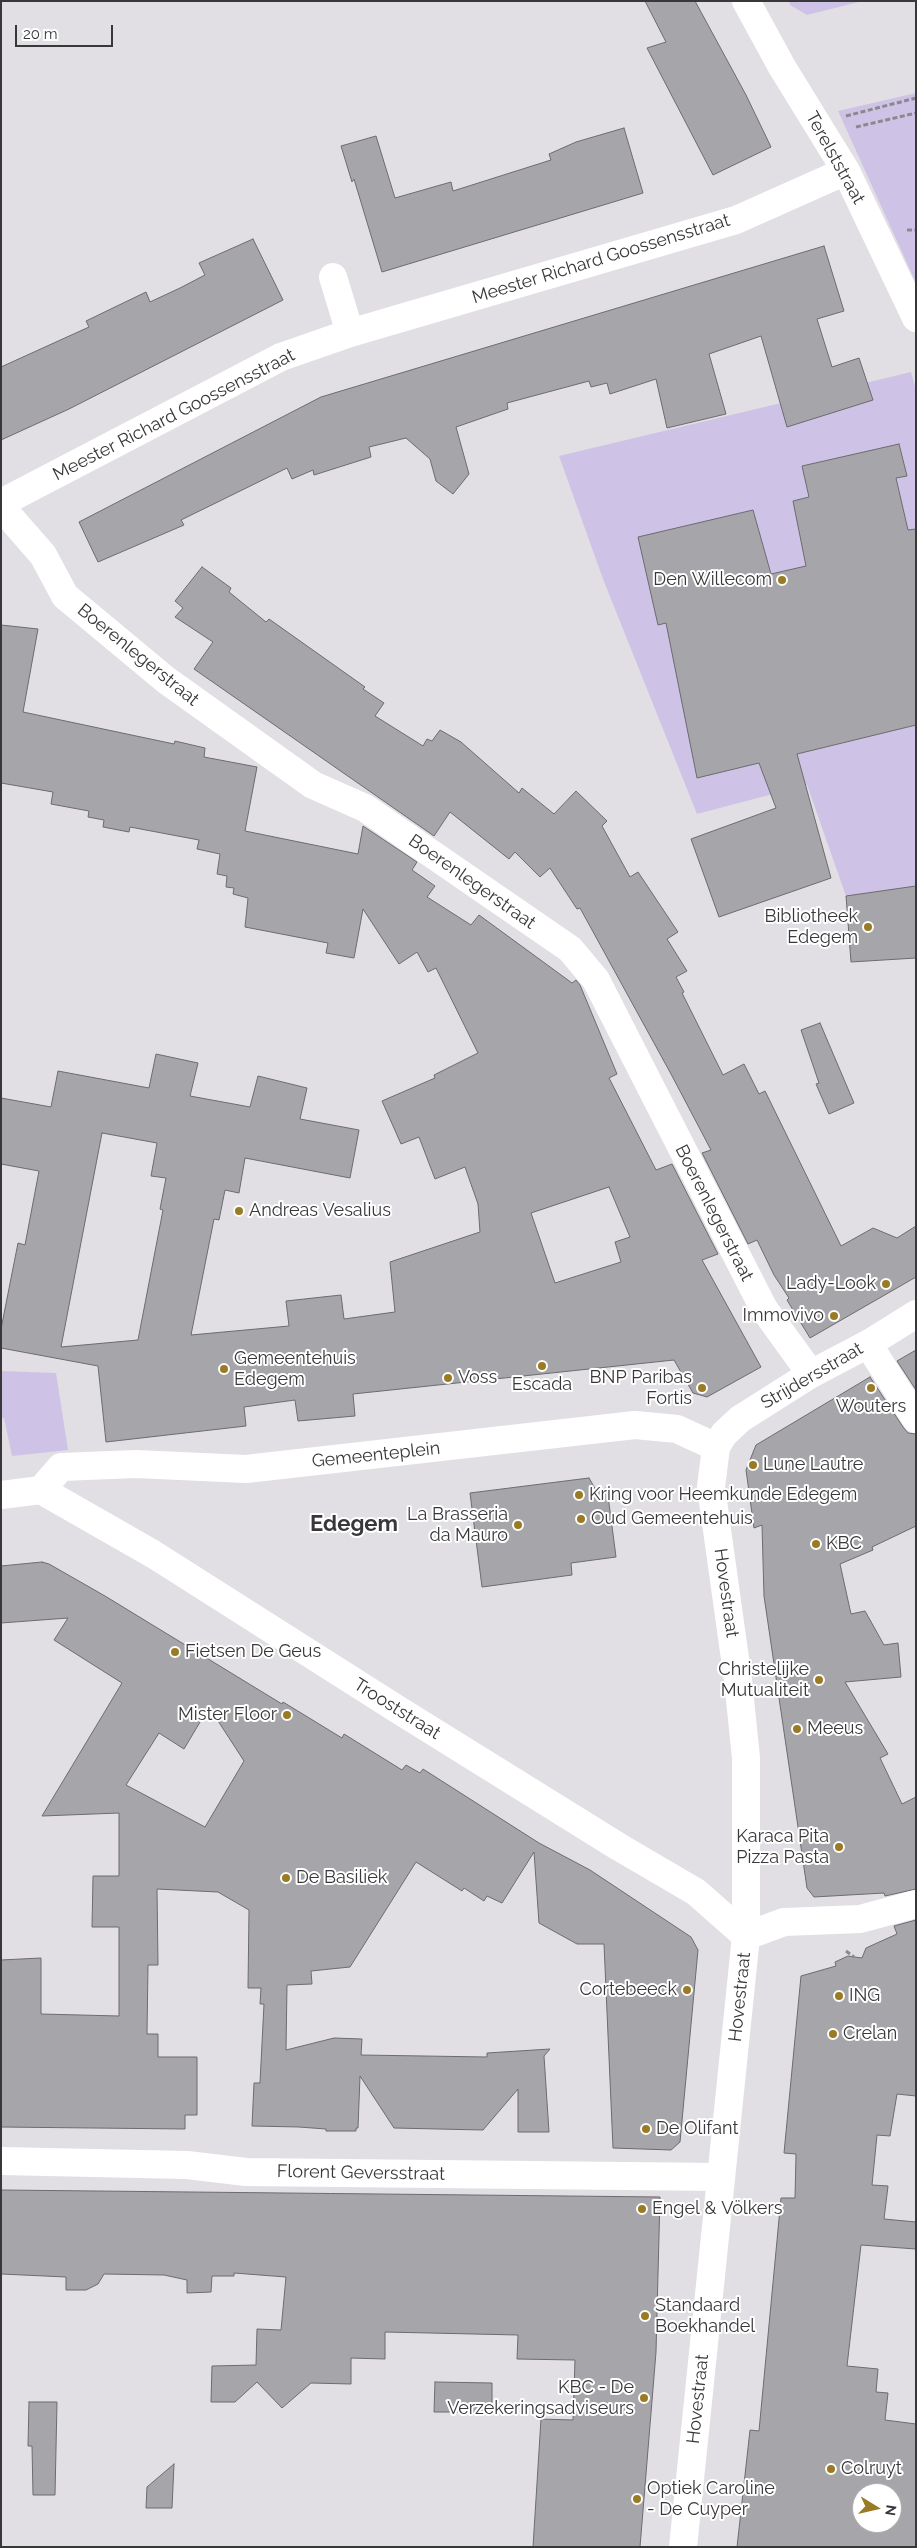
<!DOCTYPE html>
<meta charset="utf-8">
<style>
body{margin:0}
#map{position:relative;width:917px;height:2548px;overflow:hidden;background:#e1dfe4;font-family:Raleway,sans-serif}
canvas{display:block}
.frame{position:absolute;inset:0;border:2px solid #38383a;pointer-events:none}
.north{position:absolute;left:852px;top:2483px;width:50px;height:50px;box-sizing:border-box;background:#fff;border:1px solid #afafb0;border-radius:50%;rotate:99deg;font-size:14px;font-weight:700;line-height:20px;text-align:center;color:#38383a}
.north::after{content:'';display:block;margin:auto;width:18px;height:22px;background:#987b24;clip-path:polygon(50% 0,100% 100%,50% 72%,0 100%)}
.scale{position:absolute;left:15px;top:25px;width:98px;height:22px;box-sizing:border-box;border:2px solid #38383a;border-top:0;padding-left:6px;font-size:15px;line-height:18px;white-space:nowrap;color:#38383a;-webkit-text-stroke:4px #fff;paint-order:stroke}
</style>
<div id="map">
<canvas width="917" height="2548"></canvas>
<div class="frame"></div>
<div class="north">N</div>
<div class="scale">20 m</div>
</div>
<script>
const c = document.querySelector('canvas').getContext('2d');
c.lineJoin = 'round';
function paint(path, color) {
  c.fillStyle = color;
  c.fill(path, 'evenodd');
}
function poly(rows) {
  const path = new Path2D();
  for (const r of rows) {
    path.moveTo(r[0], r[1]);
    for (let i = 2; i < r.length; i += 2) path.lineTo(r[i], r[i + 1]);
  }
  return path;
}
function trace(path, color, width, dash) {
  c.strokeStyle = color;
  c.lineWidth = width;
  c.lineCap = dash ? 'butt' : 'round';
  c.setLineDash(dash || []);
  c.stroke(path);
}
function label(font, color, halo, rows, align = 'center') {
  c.font = font + ' Raleway,sans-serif';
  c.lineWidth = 4;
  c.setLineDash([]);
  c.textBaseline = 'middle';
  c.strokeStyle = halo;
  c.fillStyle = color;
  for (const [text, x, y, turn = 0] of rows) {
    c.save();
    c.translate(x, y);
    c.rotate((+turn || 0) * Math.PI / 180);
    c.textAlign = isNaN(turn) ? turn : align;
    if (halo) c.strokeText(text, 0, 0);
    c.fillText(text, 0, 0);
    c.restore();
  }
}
const green = poly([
 [789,1,863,1,807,15,790,5],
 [916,93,916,283,838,111],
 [911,372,916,390,916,886,846,896,807,785,697,814,603,579,559,456],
 [1,1371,56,1373,68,1450,12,1456,4,1418,1,1418]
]);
const building = poly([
 [645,1,695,1,746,95,771,147,713,175,647,48,666,42,645,1],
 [624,128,643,193,382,272,354,179,352,182,341,146,376,136,395,198,451,182,453,191,551,160,549,154,576,142,624,128],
 [253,239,283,300,69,409,1,440,1,367,89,327,86,321,146,292,150,302,180,288,205,275,199,263,253,239],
 [824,246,844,311,817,319,832,367,859,358,873,400,787,427,761,336,709,354,726,414,667,428,656,379,610,394,607,383,591,387,589,381,507,403,508,409,456,427,469,474,453,494,436,481,430,459,406,438,369,447,371,457,314,475,313,470,292,479,287,468,181,520,184,525,98,562,79,522,321,397,824,246],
 [899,444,907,476,896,478,908,530,916,529,916,725,797,754,831,878,719,917,691,839,776,808,759,763,697,778,666,623,658,625,638,537,753,510,771,574,806,566,793,501,809,497,802,466,899,444],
 [202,567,231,588,229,592,266,622,269,619,365,687,363,689,384,703,375,716,423,746,427,739,432,741,440,730,461,742,519,793,522,788,554,814,576,791,607,821,602,826,630,877,638,872,678,932,667,939,687,971,676,977,684,992,682,993,723,1075,744,1064,759,1094,765,1091,841,1246,873,1228,897,1238,916,1226,916,1277,810,1338,787,1300,789,1298,774,1275,757,1240,748,1244,702,1153,711,1150,671,1074,580,908,577,909,550,868,540,877,515,852,509,859,450,812,434,836,194,669,213,642,175,617,183,608,175,601,202,567],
 [1,625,38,629,23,712,174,744,175,741,205,748,204,757,257,767,245,831,358,854,363,826,417,862,412,870,435,886,427,897,471,925,479,915,572,983,576,980,580,985,617,1074,609,1078,656,1170,672,1164,718,1254,702,1260,761,1367,707,1397,693,1393,674,1360,353,1394,355,1416,298,1421,295,1400,244,1407,246,1426,106,1442,98,1366,1,1348,1,1329,18,1243,25,1245,39,1171,1,1164,1,1098,51,1107,58,1071,149,1088,156,1054,198,1063,190,1096,250,1107,258,1076,307,1088,300,1119,359,1130,350,1178,245,1158,239,1193,225,1190,219,1220,214,1219,191,1335,289,1326,286,1301,341,1295,344,1319,395,1312,390,1262,480,1232,478,1204,465,1167,435,1179,419,1137,401,1144,382,1101,435,1078,434,1075,478,1053,436,968,428,972,417,952,399,964,363,909,354,958,326,953,328,943,245,927,248,898,233,894,234,888,226,887,227,876,217,874,220,854,197,849,199,840,130,827,129,832,103,827,104,820,88,817,89,811,51,804,53,792,1,783,1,625],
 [102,1133,157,1143,151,1176,166,1178,160,1209,163,1210,138,1340,61,1347,102,1133],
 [609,1187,630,1237,615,1242,621,1262,555,1283,531,1213,609,1187],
 [916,886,916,958,851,962,846,896,916,886],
 [820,1023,854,1103,829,1114,816,1084,819,1083,801,1030,820,1023],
 [916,1350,916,1390,897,1361,916,1350],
 [870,1377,903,1427,908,1433,916,1434,916,1526,872,1547,873,1550,840,1564,851,1614,865,1611,884,1645,898,1643,901,1677,845,1682,888,1754,880,1758,902,1804,916,1797,916,1889,885,1896,884,1893,814,1897,807,1888,764,1596,762,1525,754,1528,746,1470,756,1445,870,1377],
 [589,1478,596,1490,607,1488,616,1557,571,1563,572,1575,482,1587,470,1493,589,1478],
 [42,1562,49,1564,105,1596,282,1704,283,1702,342,1738,344,1734,402,1770,406,1765,420,1773,423,1769,539,1843,590,1870,691,1937,698,1950,680,2142,671,2150,613,2148,604,1944,577,1944,539,1923,534,1852,502,1903,487,1896,484,1901,464,1888,462,1891,416,1862,350,1967,311,1971,312,1984,287,1985,286,2050,334,2038,362,2039,361,2055,487,2057,487,2053,550,2049,544,2056,549,2132,518,2132,518,2089,483,2130,394,2128,360,2076,358,2128,356,2128,356,2131,326,2131,326,2129,299,2127,252,2126,254,2083,260,2083,264,2004,260,2004,261,1988,248,1988,249,1910,218,1892,157,1889,158,1965,148,1965,147,2034,158,2034,158,2057,197,2057,197,2115,185,2115,185,2129,1,2127,1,1960,41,1958,41,2014,119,2016,119,1927,92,1927,93,1876,119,1876,119,1813,42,1816,122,1683,54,1640,68,1618,1,1623,1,1566,42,1562],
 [209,1707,244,1761,205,1827,126,1785,159,1733,184,1749,209,1707],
 [916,1920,916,2096,897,2094,890,2136,877,2135,872,2185,888,2186,884,2219,916,2222,916,2249,861,2245,847,2366,878,2369,876,2392,888,2393,885,2420,916,2424,916,2547,737,2547,750,2430,759,2431,781,2198,795,2198,796,2154,784,2153,801,1976,836,1966,835,1962,848,1956,862,1958,866,1948,897,1934,894,1926,916,1920],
 [862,2493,892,2493,892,2523,862,2523,862,2493],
 [1,2190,660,2197,656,2352,640,2547,533,2547,541,2419,573,2420,575,2360,517,2359,518,2335,385,2332,385,2359,351,2358,351,2384,311,2383,282,2408,257,2382,235,2402,211,2402,212,2366,256,2365,257,2329,281,2330,286,2277,234,2273,234,2276,212,2276,211,2292,187,2293,187,2280,164,2275,104,2274,98,2284,86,2290,66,2290,66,2277,1,2274,1,2190],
 [435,2382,492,2383,492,2412,434,2412,435,2382],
 [29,2402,57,2402,55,2495,33,2495,32,2446,28,2446,29,2402],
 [174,2464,172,2508,146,2508,147,2487,174,2464]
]);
const path = poly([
 [846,116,916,98],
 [856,127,916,113],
 [907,230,916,230],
 [846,1951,854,1957]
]);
const street = poly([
 [746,1,782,67,846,171,916,318],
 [333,277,350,333],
 [1,503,281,357,350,333,736,220,846,171],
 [1,507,43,555,65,596,166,680,313,785,365,808,570,949,596,980,764,1309,811,1374],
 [868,1344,916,1419],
 [41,1490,153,1554,397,1709,619,1847,696,1892,746,1936],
 [41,1490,61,1467,136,1464,246,1469,635,1425,677,1429,716,1447],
 [1,1495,41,1490],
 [1,2161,187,2165,246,2172,720,2177]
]);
const secondary = poly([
 [746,1936,784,1922,860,1919,916,1904],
 [683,2547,746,1936,746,1758,738,1680,711,1487,716,1447,724,1434,740,1419,811,1374,868,1344,916,1314]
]);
const markers = [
 [782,580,5,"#987b24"],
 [868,927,5,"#987b24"],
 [239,1211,5,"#987b24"],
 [886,1284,5,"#987b24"],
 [834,1316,5,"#987b24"],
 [542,1366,5,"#987b24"],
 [224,1369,5,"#987b24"],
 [448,1378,5,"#987b24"],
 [702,1388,5,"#987b24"],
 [871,1388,5,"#987b24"],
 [753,1465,5,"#987b24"],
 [579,1495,5,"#987b24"],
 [581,1519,5,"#987b24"],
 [518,1525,5,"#987b24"],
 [816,1544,5,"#987b24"],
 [175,1652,5,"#987b24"],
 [819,1680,5,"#987b24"],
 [287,1715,5,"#987b24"],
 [797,1729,5,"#987b24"],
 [839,1847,5,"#987b24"],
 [286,1878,5,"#987b24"],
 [687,1990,5,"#987b24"],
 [839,1996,5,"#987b24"],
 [833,2034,5,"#987b24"],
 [646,2129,5,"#987b24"],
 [642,2209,5,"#987b24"],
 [645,2316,5,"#987b24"],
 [644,2398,5,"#987b24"],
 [831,2469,5,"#987b24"],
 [637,2499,5,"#987b24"]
];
const streetNames = [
 ["Terelststraat",835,158,61],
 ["Meester Richard Goossensstraat",601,259,-17],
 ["Meester Richard Goossensstraat",174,415,-27],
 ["Boerenlegerstraat",138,655,39],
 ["Boerenlegerstraat",472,882,35],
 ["Boerenlegerstraat",714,1213,63],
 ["Strijdersstraat",812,1376,-30],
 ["Gemeenteplein",376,1455,-6],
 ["Hovestraat",726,1593,82],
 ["Trooststraat",397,1709,32],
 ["Hovestraat",740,1997,-84],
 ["Florent Geversstraat",361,2173,1],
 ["Hovestraat",698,2399,-84]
];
const poiNames = [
 ["Den Willecom",772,580,"right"],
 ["Bibliotheek",858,917,"right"],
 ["Edegem",858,938,"right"],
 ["Andreas Vesalius",249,1211],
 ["Lady-Look",876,1284,"right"],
 ["Immovivo",824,1316,"right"],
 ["Gemeentehuis",234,1359],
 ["Edegem",234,1380],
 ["Voss",458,1378],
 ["BNP Paribas",692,1378,"right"],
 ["Fortis",692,1399,"right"],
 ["Escada",542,1385,"center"],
 ["Wouters",871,1407,"center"],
 ["Lune Lautre",763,1465],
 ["Kring voor Heemkunde Edegem",589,1495],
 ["La Brasseria",508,1515,"right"],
 ["da Mauro",508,1536,"right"],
 ["Oud Gemeentehuis",591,1519],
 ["KBC",826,1544],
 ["Fietsen De Geus",185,1652],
 ["Christelijke",809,1670,"right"],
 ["Mutualiteit",809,1691,"right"],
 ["Mister Floor",277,1715,"right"],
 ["Meeus",807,1729],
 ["Karaca Pita",829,1837,"right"],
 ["Pizza Pasta",829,1858,"right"],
 ["De Basiliek",296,1878],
 ["Cortebeeck",677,1990,"right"],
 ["ING",849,1996],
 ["Crelan",843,2034],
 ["De Olifant",656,2129],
 ["Engel & Völkers",652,2209],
 ["Standaard",655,2306],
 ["Boekhandel",655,2327],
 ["KBC - De",634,2388,"right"],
 ["Verzekeringsadviseurs",634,2409,"right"],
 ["Colruyt",841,2469],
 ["Optiek Caroline",647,2489],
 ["- De Cuyper",647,2510]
];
const districtNames = [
 ["Edegem",354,1524]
];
paint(green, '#cec3e7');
paint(building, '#a6a5a9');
trace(building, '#6c6b6f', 1);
trace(path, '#8a898d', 3, [5, 2.5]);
trace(street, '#fff', 28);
trace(secondary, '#fff', 28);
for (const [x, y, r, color] of markers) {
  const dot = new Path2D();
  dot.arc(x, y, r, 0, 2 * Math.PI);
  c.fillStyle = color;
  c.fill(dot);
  trace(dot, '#fff', 2);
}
label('18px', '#38383a', '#fff', streetNames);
label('18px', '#38383a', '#fff', poiNames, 'left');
label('bold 22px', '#38383a', '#fff', districtNames);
</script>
